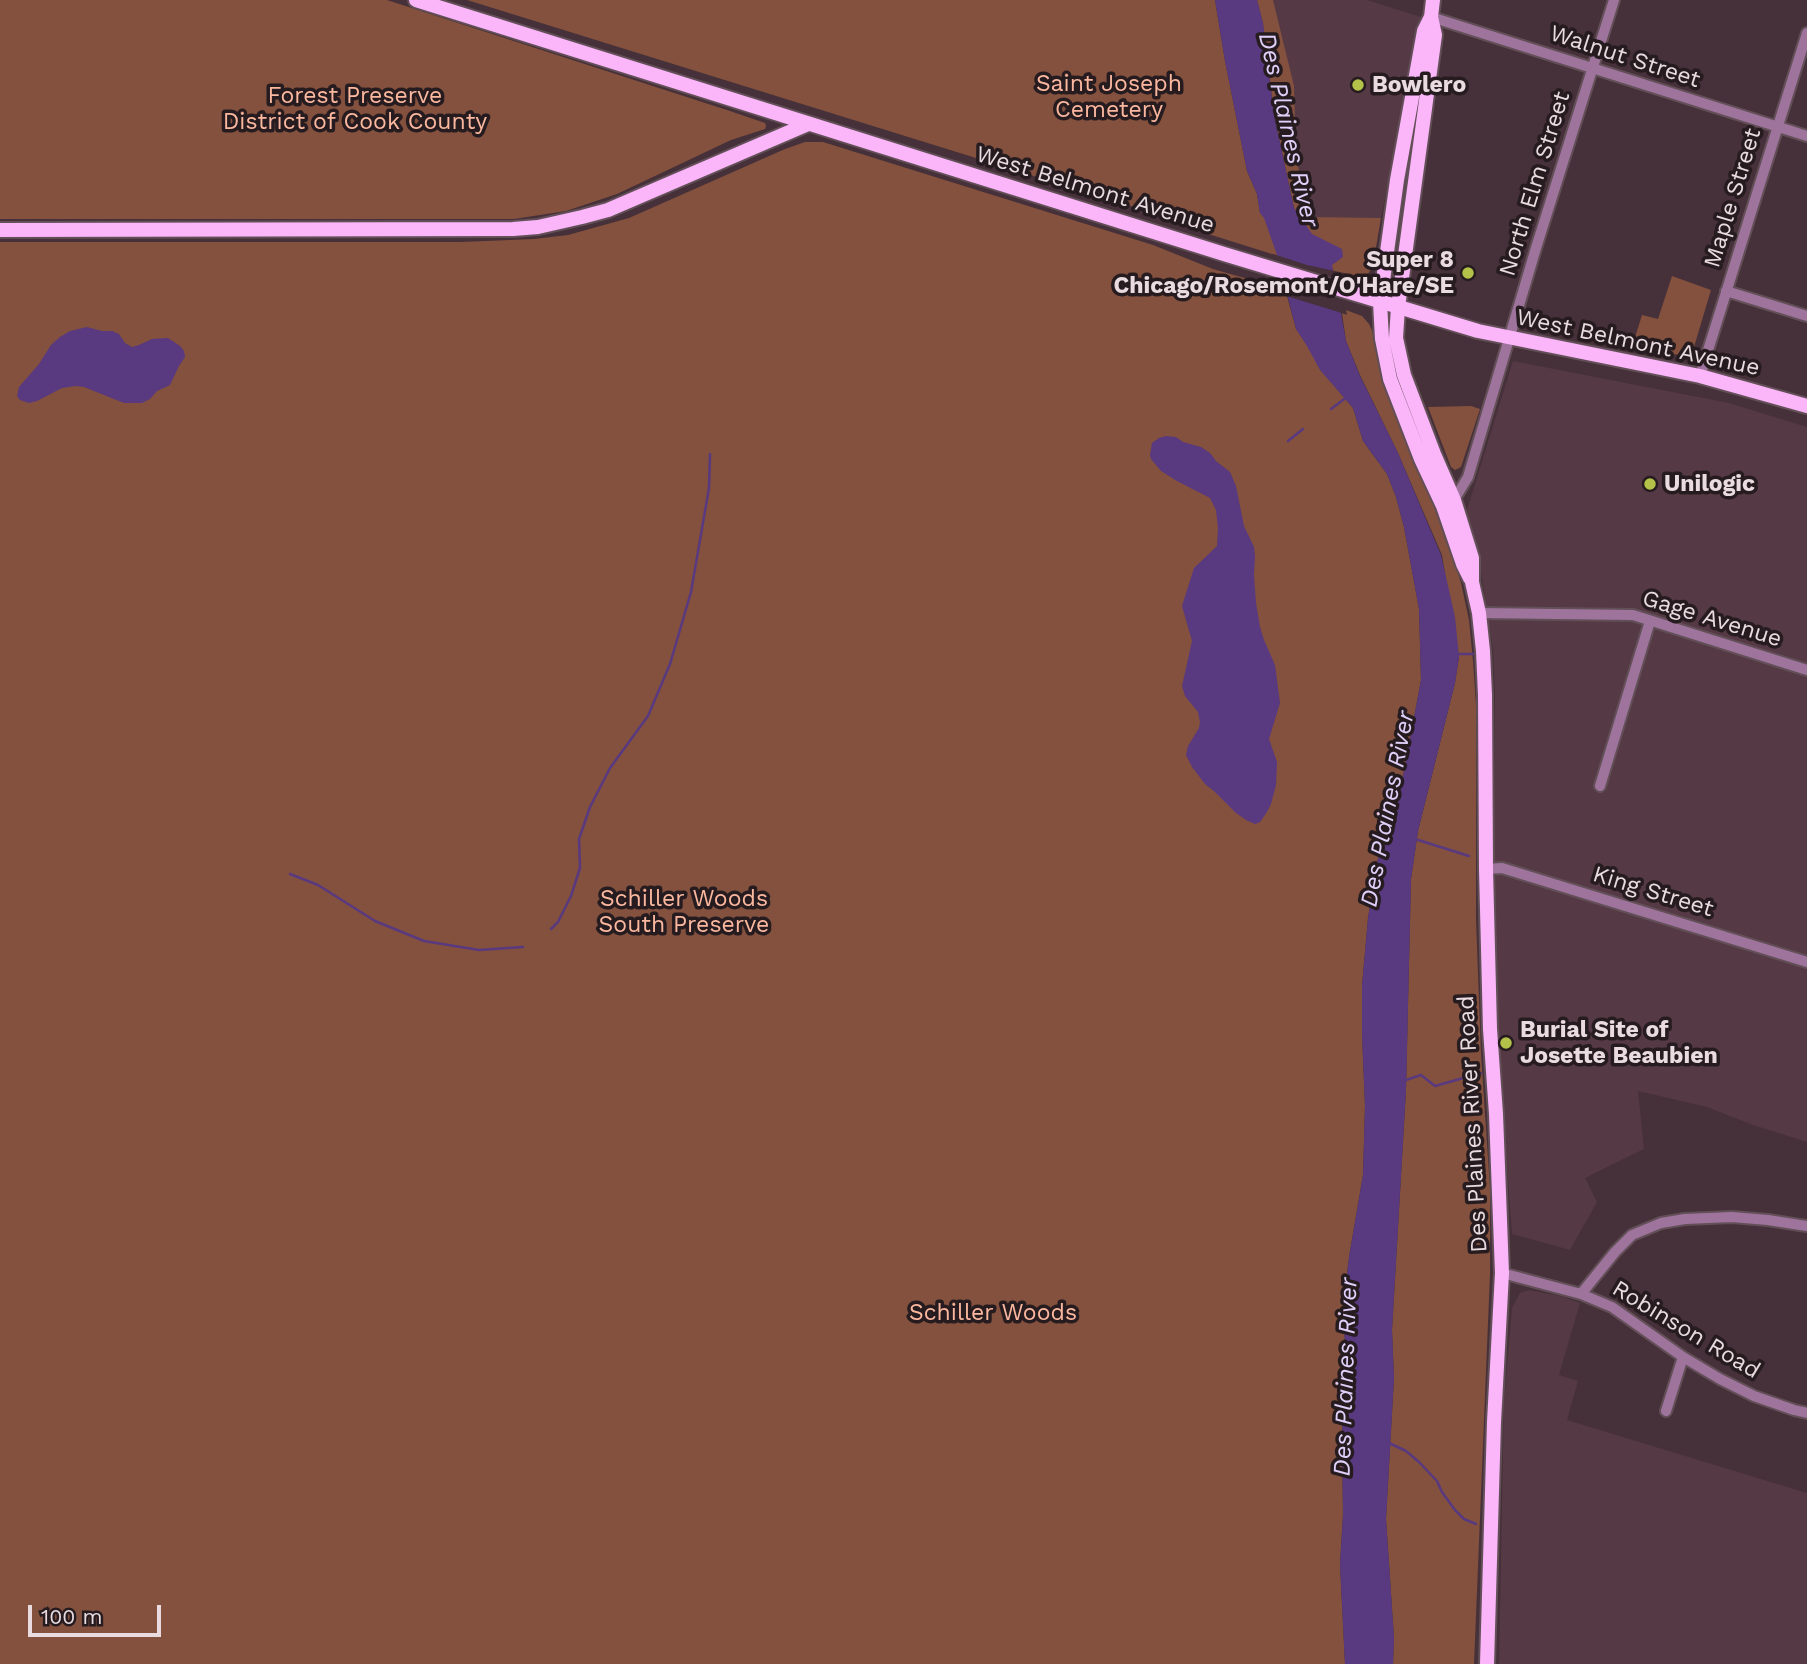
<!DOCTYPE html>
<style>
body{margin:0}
#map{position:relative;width:1807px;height:1664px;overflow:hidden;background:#463039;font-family:"Work Sans",sans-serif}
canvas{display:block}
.scale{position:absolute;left:28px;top:1605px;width:133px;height:32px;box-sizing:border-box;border:4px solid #e9dbe0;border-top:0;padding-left:9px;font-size:21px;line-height:24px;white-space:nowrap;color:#e9dbe0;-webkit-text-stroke:5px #261c20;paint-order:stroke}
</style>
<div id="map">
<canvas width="1807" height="1664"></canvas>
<div class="scale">100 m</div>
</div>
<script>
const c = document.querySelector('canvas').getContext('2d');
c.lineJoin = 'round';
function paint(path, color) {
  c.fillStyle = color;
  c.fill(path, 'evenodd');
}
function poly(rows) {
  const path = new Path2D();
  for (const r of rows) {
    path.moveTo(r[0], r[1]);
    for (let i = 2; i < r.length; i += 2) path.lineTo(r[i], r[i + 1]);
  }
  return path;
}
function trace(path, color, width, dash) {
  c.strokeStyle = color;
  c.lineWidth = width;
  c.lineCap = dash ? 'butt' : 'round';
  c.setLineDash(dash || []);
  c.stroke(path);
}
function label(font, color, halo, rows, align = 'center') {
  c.font = font + ' "Work Sans",sans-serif';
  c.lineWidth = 7;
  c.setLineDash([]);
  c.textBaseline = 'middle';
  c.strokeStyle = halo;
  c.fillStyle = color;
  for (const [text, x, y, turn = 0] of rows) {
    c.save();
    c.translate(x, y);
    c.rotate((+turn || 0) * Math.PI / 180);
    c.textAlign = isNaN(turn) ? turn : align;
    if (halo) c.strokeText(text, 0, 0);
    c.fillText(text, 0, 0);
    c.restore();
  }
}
const built = poly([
 [1257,0,1367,0,1421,17,1381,218,1301,218],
 [1513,361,1729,403,1807,427,1807,1142,1753,1125,1707,1107,1638,1091,1644,1149,1585,1178,1597,1202,1570,1250,1512,1234,1505,1139,1497,1002,1494,887,1495,693,1493,649,1481,572,1467,510],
 [1529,1290,1560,1296,1580,1303,1559,1375,1578,1381,1567,1420,1807,1493,1807,1664,1499,1664,1504,1401,1512,1308,1520,1293]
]);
const green = poly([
 [0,0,387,0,730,111,765,123,766,126,765,129,731,140,617,194,566,211,514,219,0,219],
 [467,0,1215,0,1225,61,1247,171,1257,194,1260,213,1301,217,1294,208,1274,115,1263,23,1257,0,1273,0,1294,86,1296,154,1300,178,1308,178,1310,217,1381,218,1373,265,1368,274,1358,276,1307,265,1202,232,1200,218,1166,217],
 [805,142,823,142,1153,245,1213,269,1262,283,1264,289,1287,296,1296,329,1337,389,1353,408,1363,441,1387,474,1396,497,1404,527,1419,609,1421,680,1401,787,1377,862,1368,918,1362,986,1362,1034,1365,1106,1363,1175,1349,1257,1344,1299,1345,1357,1342,1437,1343,1515,1340,1564,1345,1664,0,1664,0,242,461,242,534,239,568,235,629,218,785,149],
 [1672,276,1711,290,1691,357,1632,347,1642,315,1658,319],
 [1346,310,1362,316,1369,324,1372,330,1382,374,1448,541,1461,583,1469,620,1473,661,1476,705,1476,919,1481,1054,1490,1188,1490,1274,1474,1664,1393,1664,1394,1638,1386,1519,1394,1378,1392,1330,1406,1090,1411,879,1418,831,1455,683,1459,657,1442,555,1398,453,1360,375,1346,341,1342,313,1347,315],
 [1471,406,1480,409,1461,467,1455,470,1451,467,1428,407]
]);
const water = poly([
 [1215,0,1257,0,1263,23,1274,115,1294,208,1312,234,1342,249,1343,257,1332,265,1346,341,1360,376,1398,453,1441,555,1455,617,1459,657,1455,683,1418,831,1411,879,1406,1090,1392,1330,1394,1378,1386,1519,1394,1638,1393,1664,1345,1664,1340,1564,1343,1515,1342,1437,1345,1357,1344,1299,1349,1257,1363,1175,1365,1106,1362,1034,1362,986,1368,918,1377,862,1401,787,1421,680,1419,609,1404,527,1396,497,1387,474,1363,441,1353,408,1320,370,1307,346,1296,329,1277,255,1264,218,1260,213,1257,194,1247,171,1225,61],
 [87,327,102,331,112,331,119,334,125,343,132,347,139,345,152,339,168,338,180,346,184,351,185,357,179,366,170,385,157,391,150,399,142,403,124,403,84,387,76,386,62,388,37,401,29,403,20,400,17,396,19,387,39,364,51,345,60,337,70,331],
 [1166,436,1176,437,1183,442,1201,447,1210,453,1216,461,1230,472,1236,486,1244,526,1254,547,1255,556,1254,575,1256,603,1260,627,1264,640,1275,665,1280,703,1269,739,1277,762,1276,785,1271,804,1267,812,1260,822,1255,824,1246,820,1236,813,1215,792,1205,784,1192,767,1186,755,1188,746,1199,728,1200,722,1198,712,1185,696,1182,686,1192,641,1182,606,1194,568,1217,546,1218,528,1216,510,1210,498,1177,481,1161,471,1151,459,1150,455,1152,443,1159,438]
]);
const pier = poly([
 [1273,254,1307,265,1335,271,1345,314,1283,295]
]);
const stream = poly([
 [1331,409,1347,397],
 [1288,441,1303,429],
 [1459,654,1473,654],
 [1415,839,1469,856],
 [290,874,318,885,375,921,424,941,479,950,523,947],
 [551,929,558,922,571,896,580,868,579,839,590,807,610,768,648,716,670,664,691,592,709,488,710,454],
 [1403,1081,1421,1075,1435,1086,1481,1073],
 [1389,1443,1406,1451,1419,1462,1437,1481,1442,1492,1455,1510,1464,1519,1476,1524]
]);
const minor = poly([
 [1431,17,1807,136],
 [1726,291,1807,316],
 [1700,376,1807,33],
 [1454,500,1468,477,1536,248,1614,0],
 [1479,613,1633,615,1807,670],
 [1600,786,1650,621],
 [1486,869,1502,868,1807,962],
 [1502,1273,1581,1294,1612,1307,1683,1357,1720,1379,1754,1396,1794,1410,1807,1413],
 [1581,1294,1615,1252,1632,1235,1661,1223,1685,1219,1732,1217,1768,1220,1807,1226],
 [1666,1411,1683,1357]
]);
const major = poly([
 [416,0,1224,254,1478,331,1700,376,1807,406],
 [1433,0,1431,17,1424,31,1397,180,1380,302,1382,339,1390,379,1421,459,1443,506,1463,564,1470,578],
 [1431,17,1435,35,1398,307,1396,338,1404,375,1434,454,1454,500,1472,558,1472,582,1479,613,1483,651,1485,695,1486,869,1490,1029,1496,1114,1502,1273,1494,1422,1487,1664],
 [0,230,513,229,538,227,582,217,608,210,808,124]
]);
const markers = [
 [1358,85,7,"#b4c24a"],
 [1468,273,7,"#b4c24a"],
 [1650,484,7,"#b4c24a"],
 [1506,1043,7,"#b4c24a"]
];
const streetNames = [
 ["Walnut Street",1625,57,18],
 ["North Elm Street",1535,184,-73],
 ["West Belmont Avenue",1095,190,17],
 ["Maple Street",1733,198,-73],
 ["West Belmont Avenue",1638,343,12],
 ["Gage Avenue",1712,619,17],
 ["King Street",1653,892,17],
 ["Des Plaines River Road",1473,1124,-93],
 ["Robinson Road",1686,1330,31]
];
const parkNames = [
 ["Saint Joseph",1109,84],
 ["Cemetery",1109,110],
 ["Forest Preserve",355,96],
 ["District of Cook County",355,122],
 ["Schiller Woods",684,899],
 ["South Preserve",684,925],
 ["Schiller Woods",993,1313]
];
const poiNames = [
 ["Bowlero",1372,85],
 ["Super 8",1454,260,"right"],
 ["Chicago/Rosemont/O'Hare/SE",1454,286,"right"],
 ["Unilogic",1664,484],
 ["Burial Site of",1520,1030],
 ["Josette Beaubien",1520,1056]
];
const waterNames = [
 ["Des Plaines River",1288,130,77],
 ["Des Plaines River",1388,809,-79],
 ["Des Plaines River",1346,1377,-88]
];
paint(built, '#553945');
paint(green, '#83513e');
paint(water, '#59397f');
paint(pier, '#463039');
trace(stream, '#59397f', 2.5);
trace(minor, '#634f57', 14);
trace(major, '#634f57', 18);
trace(minor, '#9e749d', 10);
trace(major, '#fbb5f9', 14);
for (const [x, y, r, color] of markers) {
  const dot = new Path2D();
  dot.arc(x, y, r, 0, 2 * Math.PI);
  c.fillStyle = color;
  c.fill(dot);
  trace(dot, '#261c20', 2.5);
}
label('23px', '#e9dbe0', '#261c20', streetNames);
label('23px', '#fcb89f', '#261c20', parkNames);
label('bold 23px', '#e9dbe0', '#261c20', poiNames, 'left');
label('italic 24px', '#e0d0f9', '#261c20', waterNames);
</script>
